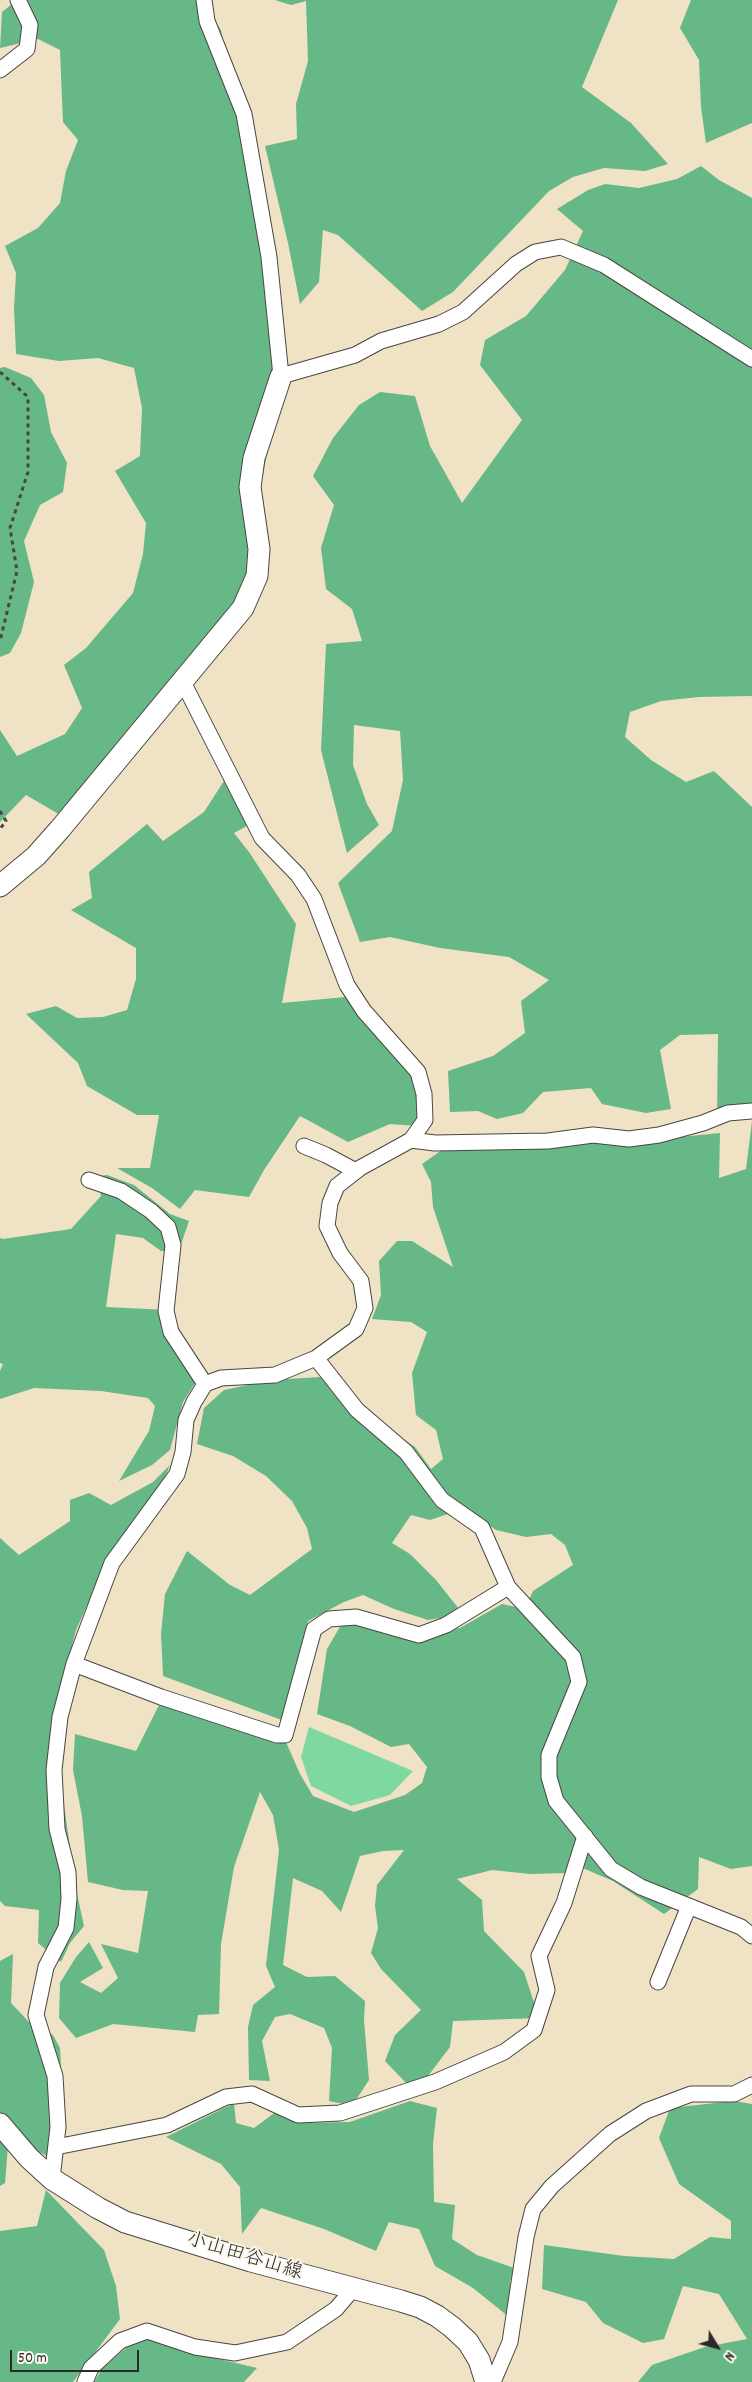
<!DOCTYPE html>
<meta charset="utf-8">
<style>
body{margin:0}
#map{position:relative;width:752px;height:2382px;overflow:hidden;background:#f0e2c5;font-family:Dekko,sans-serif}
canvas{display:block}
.north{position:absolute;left:692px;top:2322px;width:50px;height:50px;-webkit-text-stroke:4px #fbf7ec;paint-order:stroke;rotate:127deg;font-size:14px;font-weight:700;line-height:20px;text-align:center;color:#2b2b2b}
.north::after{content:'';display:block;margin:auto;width:18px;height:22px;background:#2b2b2b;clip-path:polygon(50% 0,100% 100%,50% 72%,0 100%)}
.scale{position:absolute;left:10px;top:2350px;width:129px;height:22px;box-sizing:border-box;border:2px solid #2b2b2b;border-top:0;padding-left:6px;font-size:15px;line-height:18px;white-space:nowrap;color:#2b2b2b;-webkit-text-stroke:4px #fbf7ec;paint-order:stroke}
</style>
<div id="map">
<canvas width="752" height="2382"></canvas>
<div class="north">N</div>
<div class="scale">50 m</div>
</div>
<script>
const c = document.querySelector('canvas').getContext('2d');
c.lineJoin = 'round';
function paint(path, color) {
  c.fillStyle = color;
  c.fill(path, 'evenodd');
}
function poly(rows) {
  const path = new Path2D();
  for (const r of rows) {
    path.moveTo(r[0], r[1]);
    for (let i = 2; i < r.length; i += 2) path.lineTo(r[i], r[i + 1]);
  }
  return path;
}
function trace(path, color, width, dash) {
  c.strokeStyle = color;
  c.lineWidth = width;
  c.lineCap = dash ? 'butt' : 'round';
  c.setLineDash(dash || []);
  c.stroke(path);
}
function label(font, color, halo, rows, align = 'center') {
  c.font = font + ' Dekko,"Klee One",sans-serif';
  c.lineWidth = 4;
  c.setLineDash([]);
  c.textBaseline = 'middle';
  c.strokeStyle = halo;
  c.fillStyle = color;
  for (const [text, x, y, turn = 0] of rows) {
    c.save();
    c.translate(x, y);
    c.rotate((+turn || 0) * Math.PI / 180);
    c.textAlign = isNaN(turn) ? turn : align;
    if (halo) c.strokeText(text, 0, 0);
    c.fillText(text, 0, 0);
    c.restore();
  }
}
const green = poly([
 [309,1727,413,1771,390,1795,351,1806,311,1786,301,1757]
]);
const forest = poly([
 [17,0,200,0,221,30,270,305,276,409,252,530,253,583,62,816,26,795,0,822,0,730,17,756,65,734,82,708,64,665,86,648,133,593,143,554,146,523,115,471,140,456,142,408,134,368,98,358,59,361,16,354,14,309,16,273,5,246,38,228,60,203,66,171,78,140,63,122,60,50,38,39,0,48,2,12],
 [275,0,618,0,582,87,631,123,668,164,645,171,604,168,573,177,549,191,453,292,422,311,338,235,323,230,319,282,300,304,288,243,265,146,297,139,296,104,308,61,306,1,291,5],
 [691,0,752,0,752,123,706,143,701,107,699,60,680,28],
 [701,166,719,180,752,198,752,696,699,697,661,701,630,712,625,737,651,760,686,782,714,771,752,807,752,1111,717,1118,718,1034,680,1035,660,1050,671,1109,646,1113,602,1104,591,1088,543,1092,523,1113,497,1119,478,1111,450,1112,448,1071,493,1056,525,1033,521,1001,549,980,509,957,440,948,390,937,360,942,338,883,392,831,403,780,400,731,354,725,353,765,367,804,379,825,347,853,321,750,326,644,362,641,352,609,326,589,321,548,334,505,313,476,333,438,359,405,380,392,415,396,430,446,462,503,522,420,480,365,485,340,526,316,565,270,583,231,557,209,588,190,605,184,639,188,677,179],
 [5,367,31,378,44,395,51,432,67,463,63,492,40,505,24,541,34,582,21,633,10,653,0,657,0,368],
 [231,770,258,820,234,833,249,852,296,924,282,1003,356,996,425,1076,417,1126,390,1124,348,1142,300,1116,264,1170,249,1197,195,1190,180,1209,152,1188,117,1168,150,1168,159,1115,137,1115,87,1086,78,1063,26,1014,56,1006,77,1018,103,1017,127,1010,136,979,136,948,71,910,92,898,89,872,147,824,163,841,204,812],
 [752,1121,752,1866,731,1869,699,1857,698,1889,664,1914,613,1881,578,1866,569,1873,530,1874,492,1870,457,1879,482,1900,484,1931,524,1972,539,2018,453,2021,450,2047,428,2076,408,2085,385,2061,395,2035,421,2010,381,1969,371,1953,378,1928,375,1906,377,1885,404,1850,383,1851,360,1856,341,1912,322,1891,293,1878,283,1965,307,1977,335,1976,365,2001,364,2020,369,2080,352,2106,329,2101,332,2048,324,2028,290,2014,275,2017,262,2041,270,2081,249,2080,248,2027,253,2005,275,1987,266,1966,279,1850,273,1815,260,1792,234,1867,221,1944,219,2014,198,2015,195,2032,113,2024,76,2038,59,2018,60,1983,76,1957,89,1942,103,1968,80,1982,101,1993,118,1978,101,1944,138,1953,148,1891,123,1890,88,1882,82,1816,73,1770,75,1734,136,1751,161,1701,286,1742,300,1774,313,1796,354,1812,405,1795,422,1783,427,1767,409,1744,391,1747,350,1726,317,1714,327,1649,341,1625,370,1623,420,1634,460,1628,502,1604,525,1609,533,1591,573,1565,565,1545,551,1534,526,1537,496,1530,466,1508,430,1520,411,1515,392,1543,410,1554,436,1580,463,1614,428,1620,394,1609,363,1595,344,1602,308,1621,287,1722,163,1676,161,1634,165,1594,187,1551,230,1585,250,1595,312,1549,307,1528,292,1501,266,1476,233,1456,197,1444,204,1408,224,1390,272,1380,320,1377,335,1385,375,1420,415,1447,431,1469,443,1459,436,1430,416,1415,412,1373,427,1332,411,1322,372,1319,381,1295,379,1261,397,1241,412,1241,453,1267,433,1207,431,1182,422,1164,456,1140,571,1136,606,1129,623,1133,680,1137,720,1133,719,1178,746,1169],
 [107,1175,134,1185,170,1214,189,1221,179,1250,161,1251,143,1238,116,1234,106,1307,168,1310,194,1356,195,1383,183,1402,170,1450,152,1465,119,1481,149,1431,155,1406,148,1398,101,1391,34,1388,0,1399,0,1371,3,1364,0,1363,0,1238,3,1239,71,1229,101,1196,98,1176],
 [170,1465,154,1504,109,1557,76,1630,52,1722,76,1889,84,1926,70,1943,61,1962,38,1943,39,1910,5,1906,0,1901,0,1538,19,1555,70,1521,70,1500,89,1493,111,1505,153,1482],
 [13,1954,11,2003,29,2022,53,2035,60,2048,65,2144,61,2163,35,2150,8,2146,5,2183,0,2186,0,1961],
 [410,2101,437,2108,433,2144,434,2202,455,2205,452,2239,477,2255,514,2268,510,2282,514,2321,473,2288,435,2266,419,2229,389,2222,376,2251,324,2229,261,2208,242,2234,240,2187,221,2164,166,2137,234,2103,236,2123,254,2128,277,2111,300,2123,350,2122],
 [734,2101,752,2104,752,2382,638,2382,652,2365,705,2347,747,2339,719,2294,683,2286,664,2339,643,2343,603,2323,586,2302,542,2289,544,2245,624,2256,674,2259,710,2237,731,2239,731,2221,679,2184,659,2138,670,2108],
 [46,2190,104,2250,116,2286,120,2319,73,2382,0,2382,0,2231,37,2226],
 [152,2337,185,2351,257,2368,244,2382,94,2382,102,2369,129,2345]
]);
const path = poly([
 [0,372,28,397,28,472,10,528,17,571,0,641],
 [0,811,6,821,0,829]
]);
const street = poly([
 [204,0,207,21,244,114,269,257,281,376,355,355,381,341,439,324,463,312,516,264,535,252,561,247,604,265,752,359],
 [0,70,27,49,30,25,18,0],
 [411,1140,435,1143,548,1141,593,1135,629,1139,659,1135,703,1123,728,1113,752,1111],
 [304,1146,326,1155,356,1171],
 [89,1180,121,1191,151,1211,168,1227,173,1245,166,1311,171,1332,205,1384],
 [316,1358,357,1410,406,1452,442,1500,482,1528,508,1587,573,1657,579,1682,549,1755,549,1777,556,1801,611,1869,641,1887,741,1927,752,1936],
 [74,1664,161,1697,277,1735,285,1735,314,1629,329,1619,356,1617,419,1635,446,1625,508,1587],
 [658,1982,689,1906],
 [56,2147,167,2125,226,2097,252,2094,298,2115,340,2113,435,2082,504,2052,534,2030,547,1990,539,1956,564,1903,585,1836],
 [52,2179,58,2127,55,2076,36,2015,46,1967,66,1928,69,1899,68,1872,57,1829,54,1770,60,1717,74,1664,112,1563,177,1474,183,1452,186,1420,194,1402,205,1384,221,1378,275,1375,316,1358,356,1329,365,1308,361,1281,340,1253,327,1226,330,1203,337,1186,360,1168,411,1140,425,1120,424,1094,418,1072,364,1011,347,985,314,899,298,875,262,838,183,682],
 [85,2382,91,2368,120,2341,147,2331,195,2347,235,2353,287,2342,336,2309,353,2289],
 [493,2382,510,2342,526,2237,533,2209,552,2186,610,2134,646,2111,691,2094,734,2094,752,2085]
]);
const secondary = poly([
 [0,886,36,856,60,829,243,608,257,576,259,549,250,487,254,458,281,376],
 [0,2124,29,2158,52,2179,98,2208,125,2222,251,2261,401,2301,420,2307,437,2316,452,2327,468,2342,479,2360,486,2382]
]);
const streetNames = [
 ["小山田谷山線",244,2258,17]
];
paint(green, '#7ed89f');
paint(forest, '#66b886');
trace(street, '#494642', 17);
trace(secondary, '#494642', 23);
trace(path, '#494642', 3, [4, 4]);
trace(street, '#fff', 15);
trace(secondary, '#fff', 21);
label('20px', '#2b2b2b', '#fbf7ec', streetNames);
</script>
